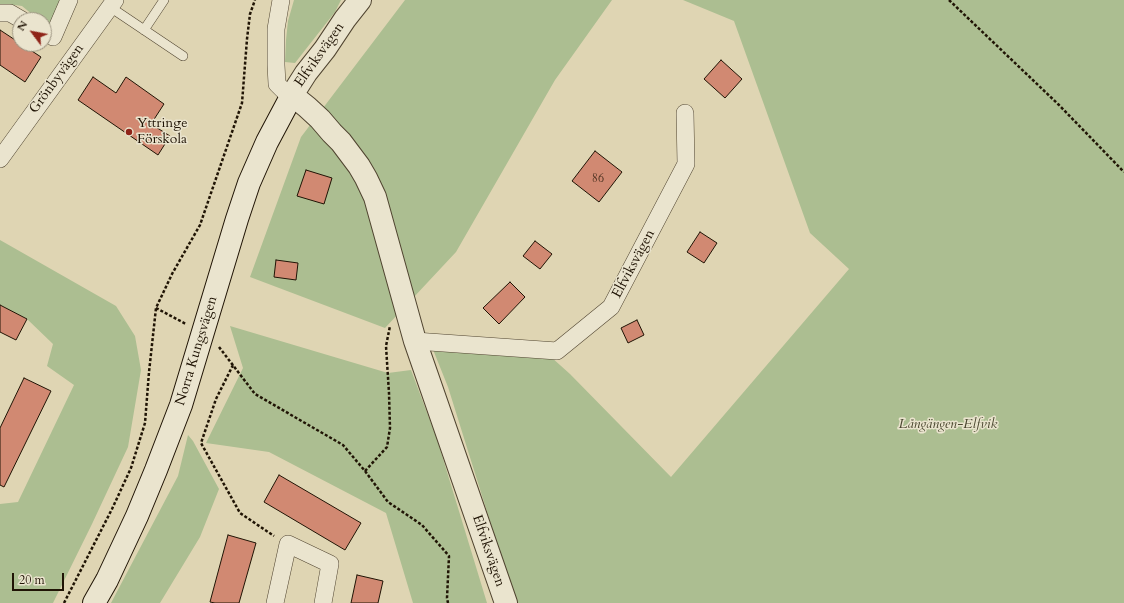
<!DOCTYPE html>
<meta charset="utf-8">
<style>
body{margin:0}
#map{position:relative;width:1124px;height:603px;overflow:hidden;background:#dfd5b3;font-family:Cardo,serif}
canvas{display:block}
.north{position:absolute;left:12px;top:12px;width:40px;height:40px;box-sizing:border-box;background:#eae4ce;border:1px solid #99917e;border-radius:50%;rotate:302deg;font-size:11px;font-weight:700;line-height:16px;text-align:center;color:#201405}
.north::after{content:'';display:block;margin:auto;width:14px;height:18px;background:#8f2418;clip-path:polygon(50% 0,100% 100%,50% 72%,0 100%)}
.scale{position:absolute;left:12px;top:573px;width:52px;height:18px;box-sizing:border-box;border:2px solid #201405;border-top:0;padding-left:5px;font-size:12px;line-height:14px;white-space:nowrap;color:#201405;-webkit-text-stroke:3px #eae4ce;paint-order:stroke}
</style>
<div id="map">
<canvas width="1124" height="603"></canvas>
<div class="north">N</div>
<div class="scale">20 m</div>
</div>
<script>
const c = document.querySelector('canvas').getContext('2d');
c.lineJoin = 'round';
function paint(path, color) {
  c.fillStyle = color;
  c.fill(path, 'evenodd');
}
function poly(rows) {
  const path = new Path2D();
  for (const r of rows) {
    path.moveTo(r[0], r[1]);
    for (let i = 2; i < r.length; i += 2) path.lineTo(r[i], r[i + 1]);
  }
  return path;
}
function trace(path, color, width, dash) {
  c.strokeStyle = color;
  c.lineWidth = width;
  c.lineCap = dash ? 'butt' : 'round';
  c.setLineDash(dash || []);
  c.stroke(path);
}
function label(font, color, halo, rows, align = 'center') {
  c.font = font + ' Cardo,serif';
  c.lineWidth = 3;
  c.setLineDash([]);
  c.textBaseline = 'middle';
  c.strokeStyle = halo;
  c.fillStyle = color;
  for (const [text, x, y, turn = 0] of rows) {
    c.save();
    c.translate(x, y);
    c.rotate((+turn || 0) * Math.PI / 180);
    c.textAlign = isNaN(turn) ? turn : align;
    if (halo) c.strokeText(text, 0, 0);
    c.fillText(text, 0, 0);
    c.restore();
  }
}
const green = poly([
 [0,0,64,0,49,27,44,23,44,20,39,20,22,6,15,5,5,8,0,6],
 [294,0,341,0,335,12,295,63,285,62,286,40,288,21],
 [405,0,612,0,555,80,456,252,385,328,250,277,301,137],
 [683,0,1124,0,1124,603,514,603,499,550,448,387,428,337,541,348,570,374,671,477,849,269,810,233,734,21],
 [0,240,116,306,135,336,141,370,128,447,92,524,53,603,0,603,0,504,18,502,74,385,47,366,53,344,27,319,0,305],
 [230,326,388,373,411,370,437,439,487,603,413,603,386,513,269,452,206,443,243,368],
 [188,435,193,441,219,489,200,537,160,603,111,603,178,476]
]);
const building = poly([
 [0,30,41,57,25,82,0,65,0,30],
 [721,60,742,79,725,98,704,79,721,60],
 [93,77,116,93,126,77,164,104,151,124,170,136,158,155,78,100,93,77],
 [595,151,622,172,599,202,572,181,595,151],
 [306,170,332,178,324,204,297,196,306,170],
 [700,232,717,243,704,263,687,252,700,232],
 [535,241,552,254,540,269,523,256,535,241],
 [276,260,298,263,296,280,274,277,276,260],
 [510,282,525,297,499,324,483,308,510,282],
 [0,305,27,319,16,340,0,332,0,305],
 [637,320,644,335,628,343,621,328,637,320],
 [24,378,51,391,4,487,0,485,0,428,24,378],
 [279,475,361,523,345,550,264,502,279,475],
 [228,535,256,543,239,603,215,603,210,602,228,535],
 [357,575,383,581,378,603,351,603,357,575]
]);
const path = poly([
 [949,0,1059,105,1124,172],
 [156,308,186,324],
 [219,347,255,394,343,445,365,471,388,502,422,525,449,556,447,598,448,603],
 [233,365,216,399,201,443,240,513,274,536],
 [365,471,387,447,390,428,389,393,386,346,390,326],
 [64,603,112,509,131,468,145,423,149,372,156,308,172,274,200,225,242,103,247,39,250,14,255,0]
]);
const service = poly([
 [110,7,183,56],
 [144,30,164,0]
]);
const minor = poly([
 [281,0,276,29,276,65,277,84,283,90,292,95],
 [0,13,10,13,22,20],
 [53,37,69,0],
 [0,159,115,0],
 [415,341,557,351,611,307,686,164,685,113],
 [275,603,288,544,330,564,323,603]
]);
const tertiary = poly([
 [360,0,345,19,325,49,306,73,292,95,307,107,320,119,332,133,341,142,359,166,366,178,375,197,415,341,506,603]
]);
const secondary = poly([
 [94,603,107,580,137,516,156,470,181,405,237,219,249,183,267,142,292,95]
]);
const markers = [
 [129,132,4,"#8f2418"]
];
const numberNames = [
 ["86",598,179]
];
const streetNames = [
 ["Elfviksvägen",320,55,-55],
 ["Grönbyvägen",57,79,-54],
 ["Elfviksvägen",634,264,-62],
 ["Norra Kungsvägen",197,351,-73],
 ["Elfviksvägen",488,551,71]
];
const poiNames = [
 ["Yttringe",137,124],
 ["Förskola",137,140]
];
const parkNames = [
 ["Långängen-Elfvik",948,425]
];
paint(green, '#acbe91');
paint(building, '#d18972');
trace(building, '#201405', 1);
trace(service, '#504430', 10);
trace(minor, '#504430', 18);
trace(tertiary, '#504430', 24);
trace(secondary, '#201405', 24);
trace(path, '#201405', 2.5, [3, 2]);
trace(service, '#eae4ce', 9);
trace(minor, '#eae4ce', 17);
trace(tertiary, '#eae4ce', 22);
trace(secondary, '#eae4ce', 22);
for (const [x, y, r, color] of markers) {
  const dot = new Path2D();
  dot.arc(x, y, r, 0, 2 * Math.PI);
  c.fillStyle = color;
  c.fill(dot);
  trace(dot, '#eae4ce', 1.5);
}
label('12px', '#4c3120', null, numberNames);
label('14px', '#201405', '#eae4ce', streetNames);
label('14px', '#201405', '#eae4ce', poiNames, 'left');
label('italic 14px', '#4a472f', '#eae4ce', parkNames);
</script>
